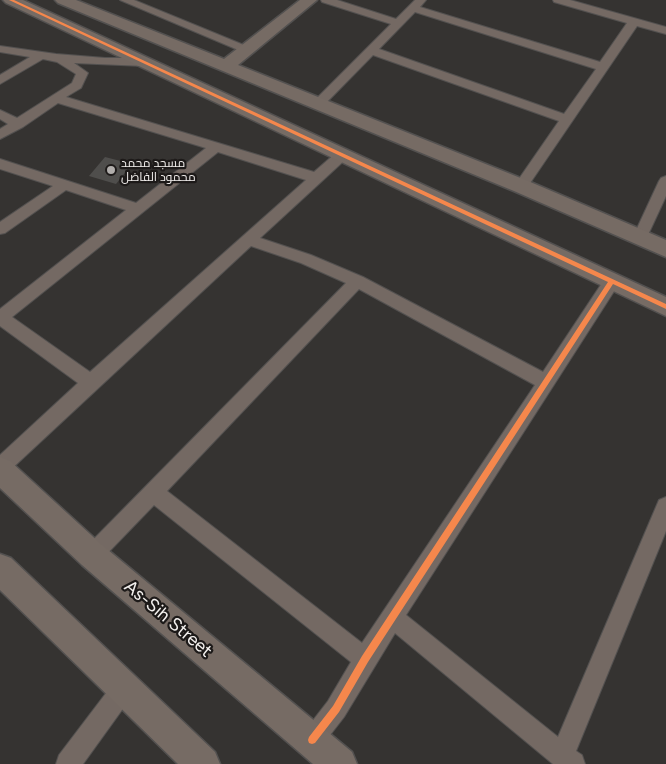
<!DOCTYPE html>
<meta charset="utf-8">
<style>
body{margin:0}
canvas{display:block;background:#353331}
</style>
<canvas width="666" height="764"></canvas>
<script>
const c = document.querySelector('canvas').getContext('2d');
c.lineJoin = 'round';
function paint(path, color) {
  c.fillStyle = color;
  c.fill(path, 'evenodd');
}
function poly(rows) {
  const path = new Path2D();
  for (const r of rows) {
    path.moveTo(r[0], r[1]);
    for (let i = 2; i < r.length; i += 2) path.lineTo(r[i], r[i + 1]);
  }
  return path;
}
function trace(path, color, width, dash) {
  c.strokeStyle = color;
  c.lineWidth = width;
  c.lineCap = dash ? 'butt' : 'round';
  c.setLineDash(dash || []);
  c.stroke(path);
}
function label(font, color, halo, rows, align = 'center') {
  c.font = font + ' Figtree,Cairo,sans-serif';
  c.lineWidth = 4.5;
  c.setLineDash([]);
  c.textBaseline = 'middle';
  c.strokeStyle = halo;
  c.fillStyle = color;
  for (const [text, x, y, turn = 0] of rows) {
    c.save();
    c.translate(x, y);
    c.rotate((+turn || 0) * Math.PI / 180);
    c.textAlign = isNaN(turn) ? turn : align;
    if (halo) c.strokeText(text, 0, 0);
    c.fillText(text, 0, 0);
    c.restore();
  }
}
const building = poly([
 [105,157,132,164,116,184,89,176]
]);
const street = poly([
 [120,0,134,0,251,48,253,50,247,53,243,52,120,0],
 [321,0,337,0,396,19,415,0,426,0,420,7,600,62,627,23,554,2,553,0,570,0,666,27,666,34,637,26,526,189,521,191,516,189,514,186,559,121,373,55,323,106,315,106,313,103,315,100,391,24,322,2,321,0],
 [415,12,596,69,564,114,379,49,415,12],
 [0,46,56,54,105,58,144,58,150,62,144,66,74,63,88,73,81,88,66,97,314,172,337,152,347,152,349,155,347,158,260,238,311,255,363,277,543,372,606,277,612,275,618,277,620,281,618,285,406,615,558,737,659,500,666,497,666,531,576,751,582,755,585,764,553,764,395,633,344,717,320,748,312,752,304,748,300,740,304,732,328,701,351,662,154,505,99,562,92,565,85,562,82,555,85,548,346,283,301,263,251,246,7,473,0,476,0,455,78,383,0,326,0,309,126,210,66,190,5,233,0,234,0,222,53,186,0,169,0,159,136,203,206,148,58,103,23,127,0,139,0,129,8,124,0,119,0,110,17,118,72,83,76,74,57,62,43,59,0,84,0,75,30,57,0,52,0,46],
 [218,152,306,180,90,372,12,317,218,152],
 [359,289,535,385,362,643,167,491,359,289],
 [666,176,666,196,647,237,645,241,640,242,635,241,633,237,659,181,661,178,666,176],
 [124,676,132,680,136,688,132,696,83,764,56,764,59,755,116,680,124,676]
]);
const secondary = poly([
 [3,0,23,0,666,297,666,316,6,3,3,0],
 [55,0,76,0,224,59,300,0,317,0,238,65,528,181,666,240,666,257,514,191,58,3,55,0],
 [0,457,10,461,102,545,352,752,357,764,313,764,82,565,0,488,0,457],
 [0,554,11,558,215,752,220,764,178,764,0,590,0,554]
]);
const cycleway = poly([
 [9,0,14,0,666,304,666,309,613,284,368,662,339,712,315,743,312,744,309,743,308,740,309,737,333,706,362,656,608,282,9,0]
]);
const markers = [
 [111,170,5,"#b1aeac"]
];
const farPoinames = [
 ["مسجد محمد",121,163],
 ["محمود الفاضل",121,177]
];
const nearStreetnames = [
 ["As-Sih Street",168,619,40]
];
paint(building, '#4f4e4c');
trace(street, '#535150', 2);
trace(secondary, '#535150', 3);
paint(street, '#746963');
paint(secondary, '#766b64');
paint(cycleway, '#f5874c');
for (const [x, y, r, color] of markers) {
  const dot = new Path2D();
  dot.arc(x, y, r, 0, 2 * Math.PI);
  c.fillStyle = color;
  c.fill(dot);
  trace(dot, '#1d1a19', 2);
}
label('12px', '#f4f1ef', '#1d1a19', farPoinames, 'left');
label('18px', '#f4f1ef', '#1d1a19', nearStreetnames);
</script>
